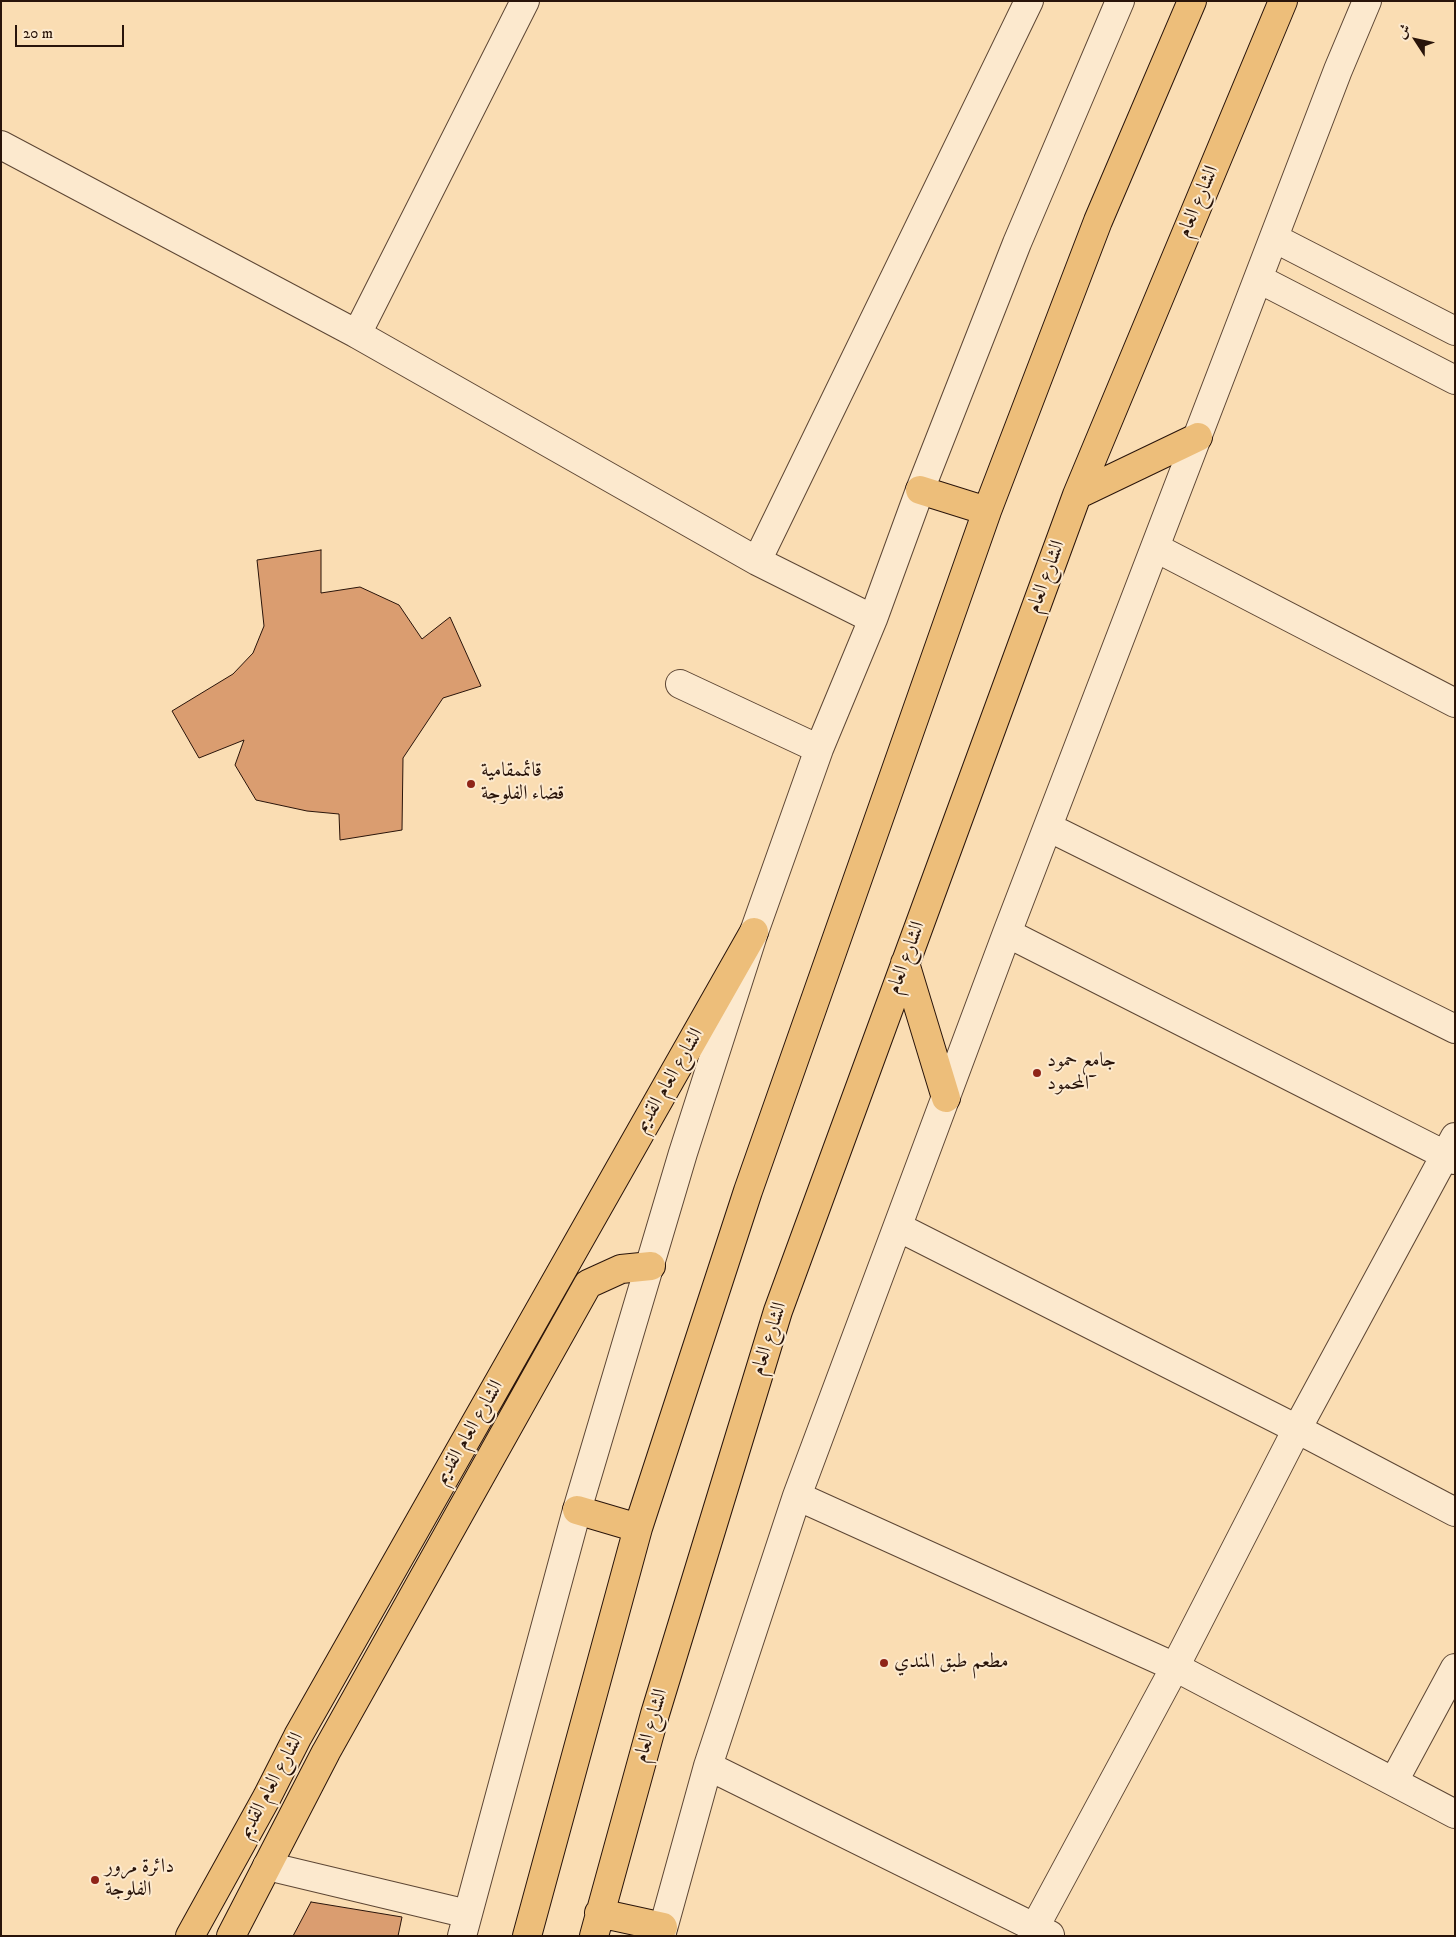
<!DOCTYPE html>
<meta charset="utf-8">
<style>
body{margin:0}
#map{position:relative;width:1456px;height:1937px;overflow:hidden;background:#faddb3;font-family:"IM FELL DW Pica",Amiri,serif}
canvas{display:block}
.frame{position:absolute;inset:0;border:2px solid #29140a;pointer-events:none}
.north{position:absolute;left:1391px;top:15px;width:50px;height:50px;-webkit-text-stroke:4px #fce9ce;paint-order:stroke;rotate:305deg;font-size:14px;font-weight:700;line-height:20px;text-align:center;color:#29140a}
.north::after{content:'';display:block;margin:auto;width:18px;height:22px;background:#29140a;clip-path:polygon(50% 0,100% 100%,50% 72%,0 100%)}
.scale{position:absolute;left:15px;top:25px;width:109px;height:22px;box-sizing:border-box;border:2px solid #29140a;border-top:0;padding-left:6px;font-size:15px;line-height:18px;white-space:nowrap;color:#29140a;-webkit-text-stroke:4px #fce9ce;paint-order:stroke}
</style>
<div id="map">
<canvas width="1456" height="1937"></canvas>
<div class="frame"></div>
<div class="north">ش</div>
<div class="scale">20 m</div>
</div>
<script>
const c = document.querySelector('canvas').getContext('2d');
c.lineJoin = 'round';
function paint(path, color) {
  c.fillStyle = color;
  c.fill(path, 'evenodd');
}
function poly(rows) {
  const path = new Path2D();
  for (const r of rows) {
    path.moveTo(r[0], r[1]);
    for (let i = 2; i < r.length; i += 2) path.lineTo(r[i], r[i + 1]);
  }
  return path;
}
function trace(path, color, width, dash) {
  c.strokeStyle = color;
  c.lineWidth = width;
  c.lineCap = dash ? 'butt' : 'round';
  c.setLineDash(dash || []);
  c.stroke(path);
}
function label(font, color, halo, rows, align = 'center') {
  c.font = font + ' "IM FELL DW Pica",Amiri,serif';
  c.lineWidth = 4;
  c.setLineDash([]);
  c.textBaseline = 'middle';
  c.strokeStyle = halo;
  c.fillStyle = color;
  for (const [text, x, y, turn = 0] of rows) {
    c.save();
    c.translate(x, y);
    c.rotate((+turn || 0) * Math.PI / 180);
    c.textAlign = isNaN(turn) ? turn : align;
    if (halo) c.strokeText(text, 0, 0);
    c.fillText(text, 0, 0);
    c.restore();
  }
}
const building = poly([
 [321,550,321,593,360,587,399,605,422,639,450,617,481,686,443,698,403,758,402,830,340,840,339,814,307,811,256,800,235,765,244,740,199,758,172,711,233,674,253,653,264,626,257,560,321,550],
 [311,1902,402,1917,398,1936,293,1936,311,1902]
]);
const minor = poly([
 [1,145,357,334,757,561,873,619],
 [1274,238,1455,331],
 [1259,279,1455,380],
 [357,334,525,1],
 [1156,548,1455,703],
 [757,561,1029,1],
 [680,684,819,749],
 [1048,827,1455,1029],
 [1007,933,1455,1160],
 [898,1227,1297,1429,1455,1512],
 [797,1496,1175,1667,1455,1814],
 [708,1766,1050,1935],
 [1394,1781,1455,1668],
 [267,1866,468,1914],
 [1035,1927,1175,1667,1297,1429,1455,1137],
 [462,1936,577,1510,683,1153,754,932,819,749,873,619,920,490,1017,243,1120,1],
 [661,1936,708,1766,797,1496,1007,933,1338,70,1367,1]
]);
const major = poly([
 [920,490,987,511],
 [1077,495,1198,437],
 [905,963,946,1098],
 [577,1510,638,1528],
 [599,1913,663,1927],
 [190,1936,267,1797,298,1736,754,932],
 [231,1936,326,1752,588,1284,621,1269,651,1266],
 [527,1936,638,1528,748,1191,987,511,1098,221,1192,1],
 [594,1936,655,1714,778,1311,1077,495,1283,1]
]);
const markers = [
 [471,784,5,"#8f2418"],
 [1037,1073,5,"#8f2418"],
 [884,1663,5,"#8f2418"],
 [95,1880,5,"#8f2418"]
];
const streetNames = [
 ["الشارع العام",1199,202,-67],
 ["الشارع العام",1047,577,-70],
 ["الشارع العام",907,958,-70],
 ["الشارع العام القديم",670,1081,-60],
 ["الشارع العام",770,1339,-72],
 ["الشارع العام القديم",470,1433,-60],
 ["الشارع العام",652,1726,-74],
 ["الشارع العام القديم",272,1786,-62]
];
const poiNames = [
 ["قائممقامية",481,772],
 ["قضاء الفلوجة",481,795],
 ["جامع حمود",1047,1062],
 ["المحمود",1047,1085],
 ["مطعم طبق المندي",894,1663],
 ["دائرة مرور",105,1868],
 ["الفلوجة",105,1891]
];
paint(building, '#da9d70');
trace(building, '#29140a', 1);
trace(minor, '#5d4634', 30);
trace(major, '#29140a', 30);
trace(minor, '#fce9ce', 28);
trace(major, '#edbe7a', 28);
for (const [x, y, r, color] of markers) {
  const dot = new Path2D();
  dot.arc(x, y, r, 0, 2 * Math.PI);
  c.fillStyle = color;
  c.fill(dot);
  trace(dot, '#fce9ce', 2);
}
label('20px', '#29140a', '#fce9ce', streetNames);
label('20px', '#29140a', '#fce9ce', poiNames, 'left');
</script>
